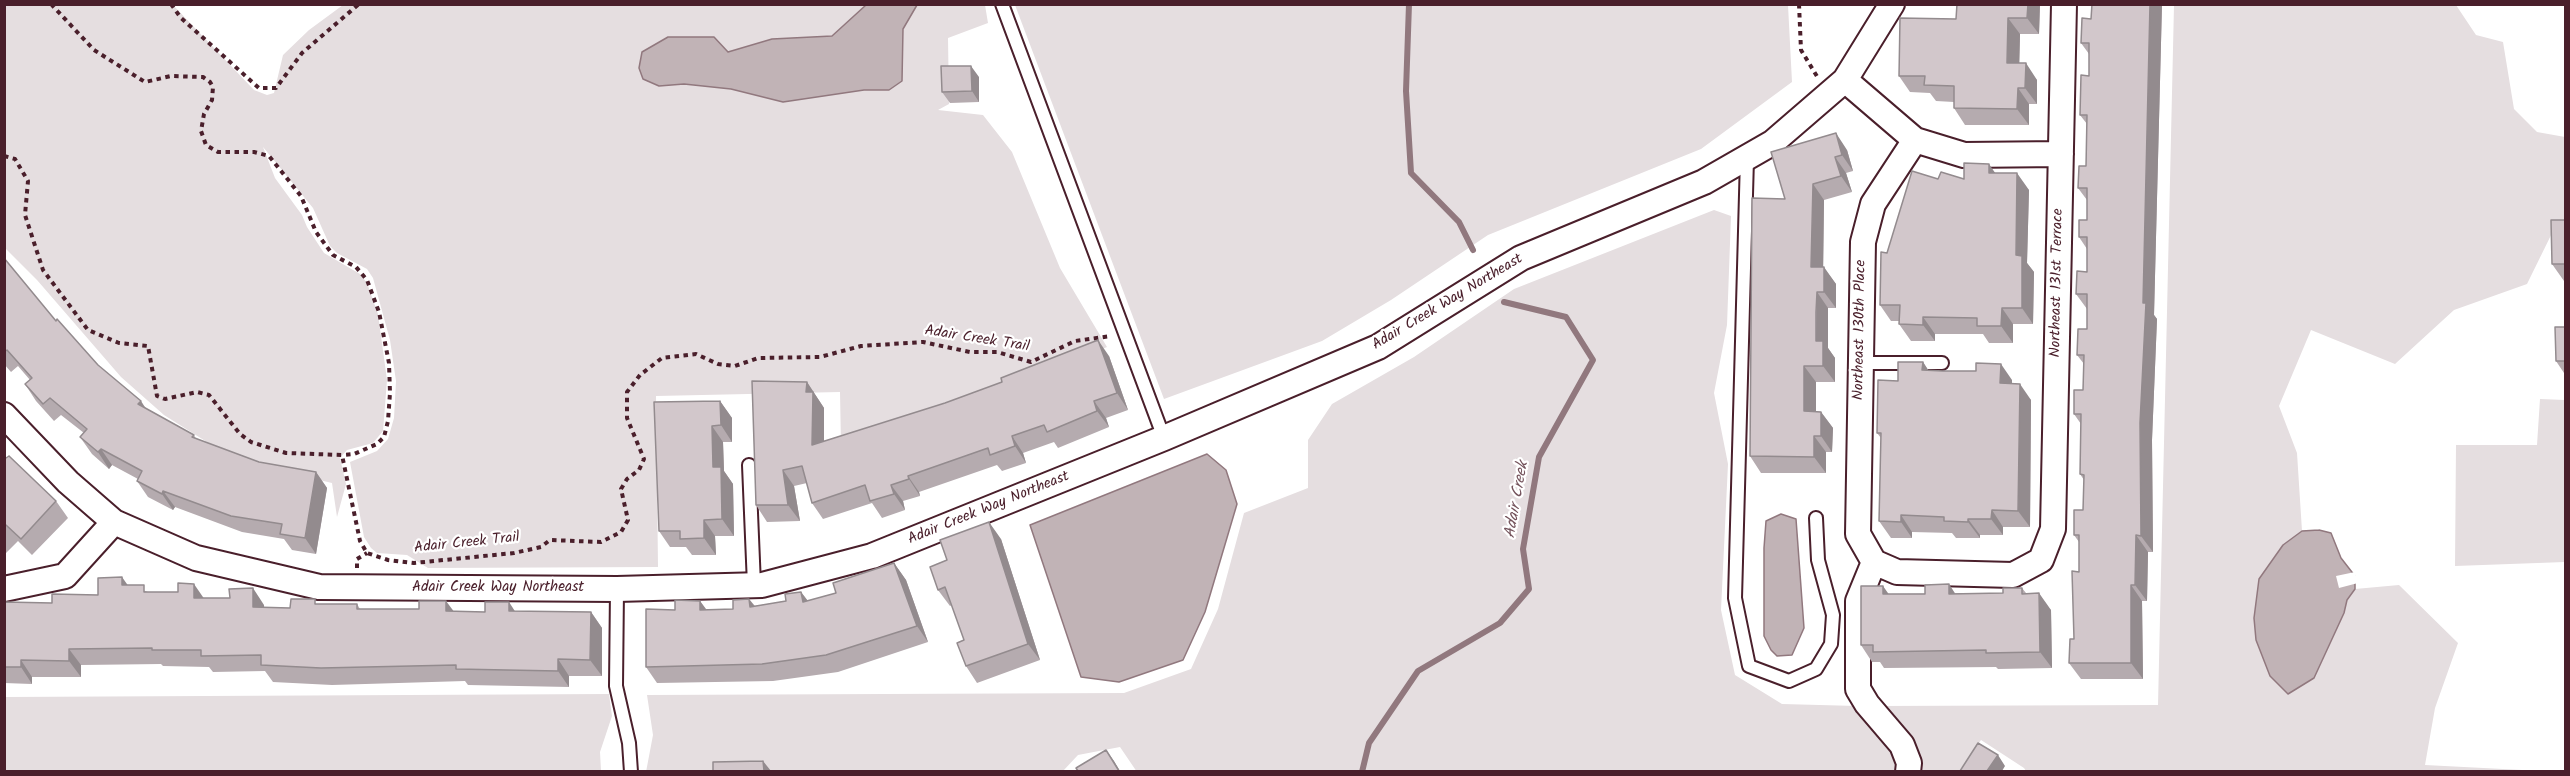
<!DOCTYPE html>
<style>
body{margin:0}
#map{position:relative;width:2570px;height:776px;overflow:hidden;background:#fff;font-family:Kalam,sans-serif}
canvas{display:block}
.frame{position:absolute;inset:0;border:6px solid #4a1f2b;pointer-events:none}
</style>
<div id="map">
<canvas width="2570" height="776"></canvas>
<div class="frame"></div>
</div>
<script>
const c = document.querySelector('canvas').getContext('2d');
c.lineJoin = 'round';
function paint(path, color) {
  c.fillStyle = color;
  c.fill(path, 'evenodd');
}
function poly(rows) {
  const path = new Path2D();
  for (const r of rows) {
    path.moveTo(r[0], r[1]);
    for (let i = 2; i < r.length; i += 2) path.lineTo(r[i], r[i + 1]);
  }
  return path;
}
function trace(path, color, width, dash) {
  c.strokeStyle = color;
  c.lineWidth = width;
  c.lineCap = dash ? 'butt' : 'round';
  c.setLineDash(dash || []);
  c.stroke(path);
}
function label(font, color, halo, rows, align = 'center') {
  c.font = font + ' Kalam,sans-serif';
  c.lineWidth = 4.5;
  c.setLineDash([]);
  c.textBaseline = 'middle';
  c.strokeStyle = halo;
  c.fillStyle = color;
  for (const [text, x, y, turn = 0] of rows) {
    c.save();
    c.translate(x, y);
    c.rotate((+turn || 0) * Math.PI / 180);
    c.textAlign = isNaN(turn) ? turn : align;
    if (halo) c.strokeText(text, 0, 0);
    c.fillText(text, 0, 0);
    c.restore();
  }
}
const green = poly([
 [4,5,173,5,254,90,267,95,274,93,283,55,309,30,343,5,985,5,988,23,948,38,949,104,938,110,983,115,1012,152,1060,268,1107,347,1004,390,841,446,840,392,656,396,658,567,428,568,407,555,377,553,371,548,364,537,350,462,377,451,388,439,394,418,396,381,390,340,373,278,367,269,337,253,330,246,313,208,263,147,275,178,302,215,307,227,324,253,360,274,367,283,378,314,387,380,383,431,373,443,347,450,340,458,346,484,337,517,332,483,277,470,218,449,164,415,121,377,37,280,5,248],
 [1015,5,1788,5,1792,82,1701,149,1488,235,1391,300,1322,341,1164,399],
 [2174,5,2456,5,2476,35,2503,42,2514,109,2537,132,2565,137,2565,224,2556,225,2527,284,2454,310,2395,364,2311,330,2279,406,2297,453,2302,531,2283,545,2259,579,2254,618,2256,640,2314,678,2344,613,2347,600,2355,589,2399,585,2458,643,2435,708,2425,765,2542,771,2026,771,2024,768,1981,740,1959,771,1916,771,1879,706,2158,705],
 [1714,210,1731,216,1727,325,1714,393,1728,464,1721,610,1735,675,1782,704,1857,706,1891,747,1898,771,1137,772,1120,747,1078,755,1063,771,646,772,653,735,647,695,1124,693,1191,669,1218,609,1244,513,1308,488,1308,440,1332,404,1414,357,1514,289],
 [2540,399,2565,400,2565,562,2455,566,2456,445,2537,445],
 [609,694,612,716,600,752,601,771,5,771,5,697]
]);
const water = poly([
 [866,5,917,5,903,29,902,81,889,90,864,90,783,102,731,89,684,84,659,86,643,79,639,68,642,52,668,37,714,37,728,52,772,39,832,36,866,5],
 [1207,454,1226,470,1237,504,1205,612,1183,660,1119,682,1081,677,1030,525,1207,454],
 [1781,514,1796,519,1804,628,1792,655,1777,656,1771,650,1764,636,1764,548,1766,521,1781,514],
 [2319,530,2331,533,2341,558,2355,576,2355,589,2347,600,2344,613,2314,678,2288,694,2270,676,2256,640,2254,618,2259,579,2283,545,2302,531,2319,530]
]);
const pier = poly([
 [2355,572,2358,583,2339,588,2336,576]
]);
const stream = poly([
 [1409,4,1406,91,1411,173,1459,222,1473,250],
 [1362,772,1369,743,1418,671,1500,623,1529,589,1523,549,1539,457,1593,360,1566,317,1504,302]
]);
const path = poly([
 [51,4,94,50,145,82,171,76,203,77,210,82,213,87,212,100,204,114,201,131,206,145,218,152,254,152,269,156,301,196,316,232,333,255,356,267,367,280,379,312,389,363,390,393,388,421,384,437,377,444,354,454,342,455],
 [171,4,181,18,259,88,276,88,302,53,359,4],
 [1799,4,1801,50,1818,78],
 [4,156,15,159,28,181,25,215,43,270,88,330,119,343,148,346,157,396,165,399,197,392,209,395,240,434,251,442,286,453,342,455,360,541,367,553,388,560,414,563,514,553,541,547,550,540,601,542,621,532,628,520,621,489,627,479,639,470,644,459,627,418,627,392,640,375,662,358,696,354,718,364,735,366,758,358,820,357,861,346,923,342,970,352,997,352,1031,362,1075,341,1111,336],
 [357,568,357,559,367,553]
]);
const service = poly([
 [1002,4,1164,438],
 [1747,158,1735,598,1749,666,1789,681,1816,669,1831,644,1833,615,1818,560,1816,518],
 [1860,363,1942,363],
 [749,465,754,585],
 [617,589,616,686,629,743,631,772]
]);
const minor = poly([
 [1845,80,1915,140,1964,155,2061,154],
 [1915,140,1873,204,1863,242,1858,534,1874,562,1897,572,2013,575,2041,560,2053,529,2064,4],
 [4,415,68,482,114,522,196,558,319,587,617,589,762,585,872,556,1164,438,1378,347,1521,258,1704,182,1772,143,1845,80,1892,4],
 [1874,562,1858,601,1858,689,1867,704,1902,745,1909,763,1908,772],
 [4,589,65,576,114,522]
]);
const wall = poly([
 [2040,4,2039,34,2020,34,2019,63,2037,80,2037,104,2029,104,2029,125,1965,125,1954,108,1954,102,1936,101,1930,93,1910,92,1899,76,1956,19],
 [2092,4,2162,4,2154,315,2157,319,2152,440,2153,552,2148,552,2147,601,2142,601,2143,679,2081,679,2069,663,2074,639,2079,572,2079,542,2074,535,2083,510,2084,480,2080,474,2081,424,2074,414,2083,390,2084,364,2077,355,2087,329,2087,309,2076,294,2087,272,2087,249,2079,237,2087,220,2087,200,2078,188,2086,166,2087,124,2080,115,2089,76,2089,54,2081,43,2091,19],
 [979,77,979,102,950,103,942,92],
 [1847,150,1853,171,1846,173,1852,192,1824,200,1823,267,1836,284,1836,308,1828,308,1828,348,1835,358,1835,382,1816,382,1816,412,1821,412,1833,428,1832,452,1826,452,1826,473,1761,473,1750,456,1785,199,1771,152],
 [1995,173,2029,190,2027,263,2034,272,2033,324,2013,324,2013,343,1989,343,1983,334,1935,334,1935,341,1911,341,1899,324,1899,321,1891,321,1880,305,1938,179,1964,179],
 [2565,220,2565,281,2564,281,2552,264],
 [4,258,56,321,98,365,146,409,194,435,196,439,259,462,316,472,327,488,316,554,292,550,284,539,242,532,175,507,173,510,148,497,137,481,138,479,112,465,109,469,92,454,80,437,84,433,61,415,54,421,36,401,25,384,30,380,18,366,11,372,4,364],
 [2565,327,2565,373,2564,373,2556,361],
 [1109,356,1128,410,1106,418,1109,427,1058,448,1054,442,1023,453,1026,463,1002,471,997,465,919,492,920,496,903,501,905,510,882,518,872,503,823,519,812,503,807,483,794,486,800,521,767,522,756,505,807,382,824,408,824,441],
 [1923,362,1928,370,2012,380,2012,384,2031,400,2030,527,2003,527,2003,535,1980,535,1980,538,1956,538,1952,533,1912,532,1912,538,1891,538,1879,521,1881,438,1877,433,1898,381],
 [720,401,732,418,732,442,723,442,724,471,733,484,734,536,715,536,716,555,692,555,686,547,670,547,659,531],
 [4,457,56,501,68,518,32,555,18,541,4,555],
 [1001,539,1040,660,977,683,966,666,964,640,952,605,950,606,938,590],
 [894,563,906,580,928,642,838,672,773,681,657,683,646,667,675,610,700,601,706,610,733,609,749,599,755,606,786,601,801,592,808,601,836,593],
 [128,585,148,592,264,605,264,608,290,608,318,604,357,604,360,609,485,612,515,611,591,612,602,628,602,676,569,676,569,687,468,685,465,681,332,685,273,682,265,671,213,672,209,667,163,666,161,664,81,665,81,677,32,677,32,684,4,683,4,609,52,603,98,595],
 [2022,588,2026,593,2051,610,2052,668,1998,669,1996,667,1884,668,1880,662,1872,662,1861,645,1889,594,2003,593]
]);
const shadedWall = poly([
 [2028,4,2040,4,2039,34,2027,18],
 [2150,4,2162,4,2154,315,2157,319,2152,440,2153,552,2141,536,2140,423],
 [2008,18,2020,34,2019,80,2007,63],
 [2026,63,2037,80,2037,104,2025,88],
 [971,66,979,77,979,102,972,91],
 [2018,88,2029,104,2029,125,2017,109],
 [1836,133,1847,150,1853,171,1842,155],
 [1835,157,1846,173,1852,192,1841,176],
 [1989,164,2000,180,1989,173],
 [2017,173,2029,190,2027,263,2034,272,2033,324,2022,308,2016,255],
 [1813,184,1824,200,1823,283,1811,267],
 [1824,267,1836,284,1836,308,1824,292],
 [1817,292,1828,308,1828,348,1835,358,1835,382,1823,366,1816,341],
 [2002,308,2013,324,2013,343,2001,326],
 [1923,317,1935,334,1935,341,1923,325],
 [1098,340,1109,356,1128,410,1117,393],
 [1923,362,1934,379,1922,370],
 [2001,364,2012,380,2012,400,2000,383],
 [1804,366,1816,382,1816,428,1804,411],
 [807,382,824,408,824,461,812,445,806,392],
 [2020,384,2031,400,2030,527,2018,511],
 [141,401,152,418,138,404],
 [720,401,732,418,732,442,721,425],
 [1094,401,1106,418,1109,427,1097,411],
 [1821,412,1833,428,1832,452,1821,436],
 [712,426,723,442,724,471,733,484,734,536,722,519,713,467],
 [1012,436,1023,453,1026,463,1015,446],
 [1814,436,1826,452,1826,473,1814,457],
 [101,449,112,465,109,469,98,452],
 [783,470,794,486,800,521,788,505],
 [316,472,327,488,316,554,305,538],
 [908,476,919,492,920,496,909,479],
 [891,485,903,501,905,510,894,494],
 [163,491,175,507,173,510,162,494],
 [1992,510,2003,527,2003,535,1991,519],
 [1901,515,1912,532,1912,538,1901,522],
 [1968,519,1980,535,1980,538,1968,522],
 [704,520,715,536,716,555,704,538],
 [989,522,1001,539,1040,660,1028,644],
 [2136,535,2148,552,2147,601,2135,585],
 [894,563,906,580,928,642,917,626],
 [122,577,134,594,122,585],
 [194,584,205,600,194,598],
 [1949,584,1960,601,1949,594],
 [2131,585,2142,601,2143,679,2131,663],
 [1883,586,1895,603,1883,594],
 [253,588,264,605,265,624,253,607],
 [801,592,813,608,803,602],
 [2039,593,2051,610,2052,668,2040,652],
 [749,599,761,615,750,607],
 [446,601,458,617,446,611],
 [700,601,712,617,700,610],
 [509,602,520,619,509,611],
 [591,612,602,628,602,676,590,660],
 [69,649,81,665,81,677,69,661],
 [558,659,569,676,569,687,558,671],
 [21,660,32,677,32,684,21,667],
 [1106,750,1114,761,1120,771,1119,771],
 [1998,755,2005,766,2002,771,1987,771],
 [763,761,771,771,764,771]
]);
const building = poly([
 [1957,4,2028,4,2027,18,2008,18,2007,63,2026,63,2025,88,2018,88,2017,109,1954,108,1954,86,1924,85,1925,76,1899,76,1900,18,1956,19,1957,4],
 [2092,4,2150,4,2143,303,2146,303,2140,423,2141,536,2136,535,2135,585,2131,585,2131,663,2069,663,2070,639,2074,639,2072,571,2079,572,2079,535,2074,535,2074,510,2083,510,2084,475,2080,474,2081,414,2074,414,2074,390,2083,390,2084,355,2077,355,2078,329,2087,329,2087,294,2076,294,2077,271,2087,272,2087,237,2079,237,2079,220,2087,220,2087,188,2078,188,2079,166,2086,166,2087,115,2080,115,2081,75,2089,76,2089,43,2081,43,2082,18,2091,19,2092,4],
 [941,66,971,66,972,91,942,92,941,66],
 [1836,133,1842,155,1835,157,1841,176,1813,184,1811,267,1824,267,1824,292,1817,292,1816,312,1816,341,1823,341,1823,366,1804,366,1804,411,1821,412,1821,436,1814,436,1814,457,1750,456,1752,198,1785,199,1771,152,1836,133],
 [1964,163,1989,164,1989,173,2017,173,2016,255,2022,256,2022,308,2002,308,2001,326,1977,326,1977,318,1923,317,1923,325,1899,324,1900,305,1880,305,1881,252,1887,253,1912,171,1938,179,1941,172,1964,179,1964,163],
 [2551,220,2565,220,2565,264,2552,264,2551,220],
 [4,258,56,321,57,319,98,365,141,401,138,404,194,435,192,437,259,462,316,472,305,538,280,534,282,524,231,516,163,491,162,494,137,481,142,471,101,449,98,452,80,437,87,429,50,398,43,404,25,384,32,378,7,350,4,352,4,258],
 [2555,327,2565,327,2565,361,2556,361,2555,327],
 [1098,340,1117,393,1094,401,1097,411,1047,432,1044,425,1012,436,1015,446,990,455,988,448,908,476,909,479,891,485,894,494,870,501,865,485,812,503,802,466,783,470,788,505,756,505,752,381,807,382,806,392,813,392,812,445,945,403,1002,382,1001,378,1098,340],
 [1898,362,1923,362,1922,370,1943,371,1976,371,1976,363,2001,364,2000,383,2020,384,2018,511,1992,510,1991,519,1968,519,1968,522,1944,521,1944,517,1901,515,1901,522,1879,521,1881,433,1877,433,1878,380,1898,381,1898,362],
 [720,401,721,425,712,426,713,467,721,467,722,519,704,520,704,538,680,539,680,531,659,531,654,402,720,401],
 [9,456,56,501,21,539,6,525,4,526,4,457,6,458,9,456],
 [989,522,1028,644,966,666,957,643,964,640,945,587,938,590,930,567,947,560,940,540,989,522],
 [894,563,917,626,826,655,762,664,646,667,646,609,675,610,675,600,700,601,700,610,733,609,733,600,749,599,750,607,786,601,785,594,801,592,803,602,836,593,833,583,894,563],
 [122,577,122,585,144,585,144,592,178,592,178,583,194,584,194,598,230,598,229,589,253,588,253,607,290,608,291,599,315,599,315,604,357,604,357,609,419,609,419,601,446,601,446,611,485,612,485,602,509,602,509,611,591,612,590,660,558,659,558,671,456,669,456,665,321,668,261,665,261,655,201,656,201,650,152,650,152,648,69,649,69,661,21,660,21,667,4,667,5,602,52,603,52,594,98,595,98,578,122,577],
 [1949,584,1949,594,2003,593,2003,588,2022,588,2022,594,2039,593,2040,652,1986,653,1986,650,1873,652,1873,645,1861,645,1861,586,1883,586,1883,594,1925,594,1925,585,1949,584],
 [1978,743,1998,755,1987,771,1960,771,1978,743],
 [1106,750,1119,771,1078,771,1076,768,1106,750],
 [763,761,764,771,713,771,713,762,763,761]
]);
const streetNames = [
 ["Northeast 131st Terrace",2058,283,-89],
 ["Adair Creek Way Northeast",1448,303,-31],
 ["Northeast 130th Place",1861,330,-89],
 ["Adair Creek Trail",977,340,9],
 ["Adair Creek Way Northeast",989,509,-22],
 ["Adair Creek Trail",467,544,-6],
 ["Adair Creek Way Northeast",498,588]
];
const waterNames = [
 ["Adair Creek",1518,500,-80]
];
paint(green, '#e5dee0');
paint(water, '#c1b3b6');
trace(water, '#91787e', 1.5);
paint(pier, '#fff');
trace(stream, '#91787e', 6);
trace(service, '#4a1f2b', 16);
trace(minor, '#4a1f2b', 28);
trace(path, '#4a1f2b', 4, [4.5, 4.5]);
trace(service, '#fff', 12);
trace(minor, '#fff', 24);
paint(wall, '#b5abaf');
paint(shadedWall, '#938b8e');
paint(building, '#d2c7cb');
trace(building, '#938b8e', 1.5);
label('15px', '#4a1f2b', '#fff', streetNames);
label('italic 16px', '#74535c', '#fff', waterNames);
</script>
